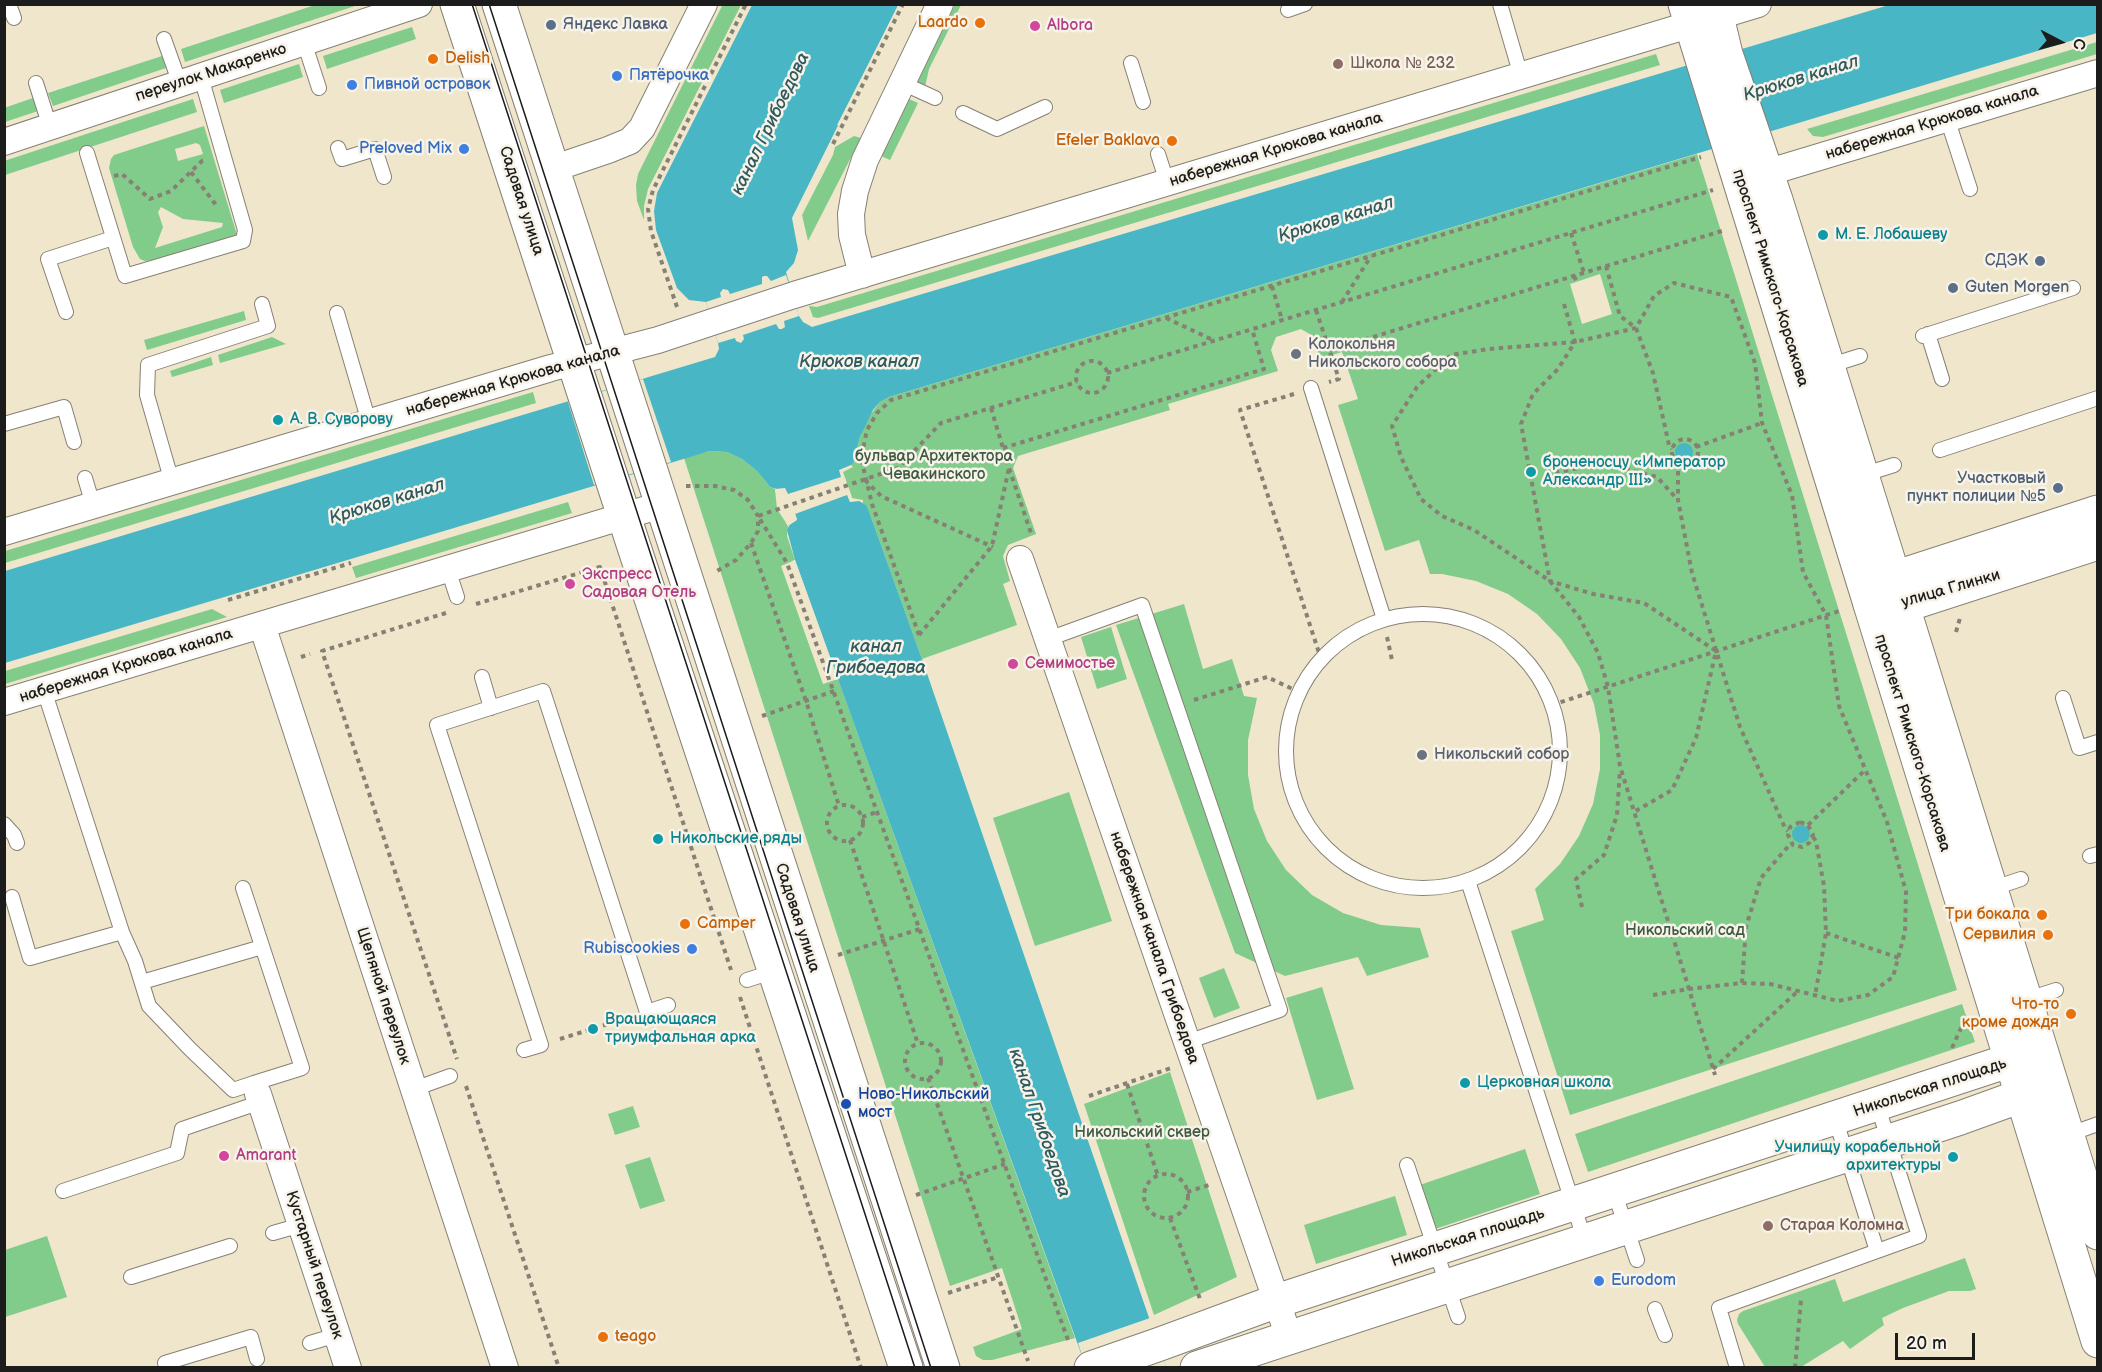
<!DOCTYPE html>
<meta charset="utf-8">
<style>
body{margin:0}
#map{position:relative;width:2102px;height:1372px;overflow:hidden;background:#efe6cc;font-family:"Balsamiq Sans",sans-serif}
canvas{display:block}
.frame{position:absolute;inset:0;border:6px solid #1c1c1c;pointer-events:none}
.north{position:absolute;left:2030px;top:12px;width:60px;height:60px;-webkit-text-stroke:4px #f7f3e8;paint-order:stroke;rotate:96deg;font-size:16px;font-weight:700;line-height:24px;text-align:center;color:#1c1c1c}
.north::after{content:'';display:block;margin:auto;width:21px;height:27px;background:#1c1c1c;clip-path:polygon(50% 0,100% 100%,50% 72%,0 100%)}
.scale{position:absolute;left:1895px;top:1333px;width:80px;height:27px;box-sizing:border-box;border:3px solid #1c1c1c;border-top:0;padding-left:8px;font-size:18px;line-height:21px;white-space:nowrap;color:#1c1c1c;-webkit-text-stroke:4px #f7f3e8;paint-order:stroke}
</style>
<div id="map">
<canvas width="2102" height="1372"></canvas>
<div class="frame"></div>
<div class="north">С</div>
<div class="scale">20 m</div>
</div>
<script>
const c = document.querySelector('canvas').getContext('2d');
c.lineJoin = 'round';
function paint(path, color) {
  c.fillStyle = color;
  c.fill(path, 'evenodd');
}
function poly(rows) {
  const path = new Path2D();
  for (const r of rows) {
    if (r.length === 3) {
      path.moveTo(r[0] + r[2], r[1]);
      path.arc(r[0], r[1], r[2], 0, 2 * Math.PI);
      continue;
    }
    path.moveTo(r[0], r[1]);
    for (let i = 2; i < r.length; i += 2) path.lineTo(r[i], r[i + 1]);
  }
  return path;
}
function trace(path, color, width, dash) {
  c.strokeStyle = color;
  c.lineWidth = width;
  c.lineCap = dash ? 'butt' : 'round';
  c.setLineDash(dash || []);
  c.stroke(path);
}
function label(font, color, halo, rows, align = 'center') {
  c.font = font + ' "Balsamiq Sans",sans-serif';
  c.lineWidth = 5;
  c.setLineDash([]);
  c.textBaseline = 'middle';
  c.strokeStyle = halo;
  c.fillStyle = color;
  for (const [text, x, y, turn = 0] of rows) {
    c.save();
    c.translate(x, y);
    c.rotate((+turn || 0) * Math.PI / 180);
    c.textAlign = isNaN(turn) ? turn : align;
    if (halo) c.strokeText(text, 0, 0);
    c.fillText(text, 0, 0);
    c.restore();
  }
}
const green = poly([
 [723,4,741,5,648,189,644,206,644,220,637,201,636,185,638,174],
 [315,5,358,5,185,62,181,49],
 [955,5,961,5,929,69,925,87,917,83],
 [412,27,416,39,327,69,323,56],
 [2097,42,2097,54,1823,137,1813,136,1807,129],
 [1656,54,1660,65,818,318,813,317,809,306,817,307],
 [162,56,166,68,53,106,48,93],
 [299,64,303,77,224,103,220,90],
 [33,98,38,111,5,122,4,108],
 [193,99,197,112,5,175,4,161],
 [909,99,918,103,890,160,881,156],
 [204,126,237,235,158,260,145,261,140,259,133,247,109,168,111,159,114,155],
 [196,143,200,145,203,154,178,161,175,149],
 [161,207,183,219,223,223,222,227,155,248,163,227,158,212],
 [854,136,861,138,808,241,802,215,833,155,835,147],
 [1697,154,1957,990,1570,1115,1511,931,1544,920,1535,889,1560,864,1579,836,1593,804,1600,769,1600,735,1594,704,1580,668,1561,639,1537,614,1508,594,1476,581,1442,574,1430,574,1419,540,1385,551,1338,405,1358,399,1342,352,1320,359,1313,336,1301,329,1276,337,1271,350,1278,371,1168,404,1170,410,1018,456,1013,468,1036,534,1008,545,1003,556,1010,581,1003,584,1017,625,922,659,867,506,850,502,839,470,855,457,860,437,868,418,880,402,889,397],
 [1600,274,1612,314,1582,324,1570,284],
 [244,311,246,320,147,350,144,340],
 [272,337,286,344,220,363,218,355],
 [211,357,213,365,172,377,170,371],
 [533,392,536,403,5,563,5,551],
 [710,451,727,452,742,459,757,471,770,487,775,489,777,509,788,526,787,536,795,560,781,566,823,684,838,679,1075,1338,992,1360,983,1360,976,1356,973,1347,1022,1329,1002,1268,950,1286,684,458],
 [568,502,572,513,356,578,352,567],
 [1184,604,1203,669,1232,659,1244,696,1257,698,1248,740,1248,775,1254,809,1267,841,1286,870,1312,895,1343,913,1381,925,1420,928,1429,957,1367,976,1358,957,1285,976,1235,953,1116,625],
 [212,609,227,617,5,684,5,671],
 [1111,627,1127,679,1097,689,1081,637],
 [1069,792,1112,921,1035,946,993,818],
 [1224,968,1240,1008,1214,1018,1199,978],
 [1322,987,1354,1089,1317,1100,1286,998],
 [1962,1004,1975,1042,1588,1172,1575,1134],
 [1170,1072,1237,1277,1154,1315,1084,1104],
 [633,1106,640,1127,615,1135,608,1114],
 [1525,1149,1540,1194,1426,1232,1411,1188],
 [650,1157,665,1201,640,1209,625,1165],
 [1395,1196,1407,1235,1316,1264,1304,1225],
 [47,1236,67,1297,5,1317,5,1250],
 [1965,1258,1976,1289,1970,1291,1949,1291,1903,1308,1882,1318,1884,1325,1850,1349,1843,1341,1801,1367,1765,1367,1738,1324,1737,1320,1739,1314,1743,1311,1835,1279,1843,1302]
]);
const water = poly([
 [752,5,898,5,792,218,798,250,794,263,786,272,799,316,803,322,812,327,1889,5,2097,5,2097,33,889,397,880,402,873,410,860,437,854,461,851,465,840,470,850,502,859,501,867,506,922,659,1166,1367,1086,1367,795,560,787,530,791,522,797,519,788,494,780,490,770,487,757,471,742,459,727,452,710,451,5,663,5,571,715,357,719,349,718,343,706,302,689,300,677,288,656,230,654,211,657,193],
 [1684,452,9],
 [1801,834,9]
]);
const pier = poly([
 [894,14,896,15,840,126,837,125],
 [786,275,799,316,784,321,785,327,782,329,779,329,776,324,743,335,744,339,741,343,736,341,735,338,718,343,706,302,721,297,720,293,723,289,728,290,730,294,762,284,762,277,764,276,767,276,771,281],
 [643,379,671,462,594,485,568,402],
 [851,465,853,467,843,472,851,494,852,498,863,500,863,503,859,501,850,502,847,495,795,514,797,520,788,526,786,523,793,518,784,492,775,492,775,489,785,488,788,494,841,477,839,470],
 [795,560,838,679,835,680,792,561],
 [1150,1318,1166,1367,1086,1367,1078,1343]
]);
const path = poly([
 [833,144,903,4],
 [191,172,216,205],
 [114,176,122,174,150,199,171,191,202,161,206,160],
 [1571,233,1584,273],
 [1606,266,1620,316,1636,328,1653,373,1669,445,1672,449],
 [1574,276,1577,282],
 [1272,286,1282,320],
 [1342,302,1371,256],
 [1564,304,1575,342,1558,369,1533,394,1521,424,1550,581,1593,594,1644,603,1716,651,1696,738,1672,790,1634,812],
 [677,307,651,231,648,209,653,190,746,4],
 [1316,310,1339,379,1329,382],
 [1166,318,1213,340],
 [1330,350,1725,230],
 [1092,377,16],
 [1107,373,1713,190],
 [1294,394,1240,410,1321,659],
 [991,408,1009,468,1032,536],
 [1685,452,13],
 [1696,447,1762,423],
 [1003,448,1264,369,1252,329],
 [1678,462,1678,500,1692,573,1740,727,1785,828,1788,831],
 [1555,473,1602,463,1657,477,1678,500],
 [865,480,881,496,993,547],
 [686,486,715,486,734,490,748,500,758,516,758,531,751,543,736,560,715,572],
 [751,543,806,701,839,806],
 [228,600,351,563],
 [476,604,600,567,731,970],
 [446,613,322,651,457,1059],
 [1956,632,1960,618],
 [919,635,872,504,861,458,867,430,877,413,891,400,1701,157],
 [919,635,992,546,1009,468],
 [1387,637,1392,660],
 [301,657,310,654],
 [1194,700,1267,677,1299,692],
 [1552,705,1842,610],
 [762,716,834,691],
 [845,823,18],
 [862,817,877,812],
 [1800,822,1790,827,1788,835,1793,845,1802,847,1809,843,1813,835,1808,825,1800,822],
 [1808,825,1864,771],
 [1813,837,1816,841,1824,886,1826,933,1815,996],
 [850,840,918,1044],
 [1582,907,1576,879,1604,855,1617,815,1620,770],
 [1826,933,1899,958],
 [838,955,920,929],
 [1742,983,1746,927,1761,878,1791,843],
 [1653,995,1689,989,1742,983,1770,984,1838,1001,1868,995,1893,977,1905,932,1906,892,1887,822,1839,706,1826,615,1803,572,1792,495,1762,423,1755,363,1731,297,1674,283,1654,296,1636,328,1575,342,1489,349,1451,355,1417,387,1392,426,1401,457,1421,499,1442,516,1474,530,1550,581,1579,617,1598,653,1608,687,1620,766,1689,989,1715,1075],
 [740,997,861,1368],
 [560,1039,630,1017],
 [923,1061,18],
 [1952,1048,1966,1017],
 [1713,1069,1797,992],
 [928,1078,1028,1361],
 [1127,1084,1158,1176],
 [466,1086,559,1368],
 [1089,1096,1171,1068],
 [1166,1196,22],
 [1187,1192,1209,1185],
 [916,1195,1005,1164],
 [1170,1218,1200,1299],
 [948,1293,999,1277],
 [1068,1340,787,563,758,516,898,468,941,423,1077,382],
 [1795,1368,1801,1300]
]);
const lane = poly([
 [9,4,14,18],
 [1500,4,1521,76],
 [1288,10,1305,4],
 [164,39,180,84],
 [304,42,319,88],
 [1131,63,1143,102],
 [36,83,50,127],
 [902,83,935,98],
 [963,113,997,129,1045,107],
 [1947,118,1970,189],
 [338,148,342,159,375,149,384,177],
 [87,153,125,276,243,241,245,230,201,77],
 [1158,154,1167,182],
 [66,312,48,259,113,238],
 [337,313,369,422],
 [1928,334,1942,379],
 [1923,336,2073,288],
 [1828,366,1860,356],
 [1311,388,1384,619],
 [4,424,64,407,74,442],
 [1940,450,2098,398],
 [1862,475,1894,465],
 [85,478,93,505],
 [172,482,147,395,148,365,268,326,262,304],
 [448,569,457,597],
 [1423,751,137],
 [1048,639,1142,605,1280,1010,1187,1042],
 [482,677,491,708],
 [44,690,122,932,135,961,149,1006,190,1049,233,1090,254,1083,258,1094],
 [2063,698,2079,748,2098,742],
 [4,824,14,835,17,843],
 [2090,856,2098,854],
 [1468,881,1585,1241],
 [243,888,302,1068,254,1083],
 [1991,889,2021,879],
 [12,897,30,958,122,932],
 [747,980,775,971],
 [142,982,262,947],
 [2025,1000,2056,990],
 [524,1050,541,1045,437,725,543,691,647,1012,668,1005],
 [414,1089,450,1076],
 [1835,1118,1877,1251],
 [2067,1135,2098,1124],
 [1407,1165,1458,1317],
 [63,1191,177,1153,182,1129,261,1102],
 [1614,1191,1637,1260],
 [273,1233,301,1225],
 [131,1277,230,1246],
 [1655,1309,1665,1335],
 [310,1343,337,1335],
 [165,1363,251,1337,257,1359],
 [1737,1368,1719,1308,1919,1236,1877,1104]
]);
const street = poly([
 [4,142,419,4],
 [552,169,608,150,630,141,642,128,704,4],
 [1766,173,2098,73],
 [862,275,852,235,851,214,855,191,865,160,940,4],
 [4,532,551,368,658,340,794,295,1758,4],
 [1020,559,1289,1337],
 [262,625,505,1368],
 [4,702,661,505],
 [258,1094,348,1368]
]);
const secondary = poly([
 [457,4,637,556,906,1368],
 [499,4,943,1368],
 [2098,1233,1894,578,1870,604,2098,1341],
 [1091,1368,1160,1344,1277,1301,2011,1060,2030,1068],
 [1197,1368,1960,1118,2021,1096,2037,1083]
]);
const primary = poly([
 [1685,4,1870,604,1903,606,2098,543],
 [1714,4,1726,54,1776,200,1894,578,2098,512]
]);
const tram = poly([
 [472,4,915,1368],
 [489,4,931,1368]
]);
const markers = [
 [980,23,6,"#e8710a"],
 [551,25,6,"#5c6f8a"],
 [1035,26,6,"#d1479c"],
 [433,59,6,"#e8710a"],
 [1338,64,6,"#8d6e63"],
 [617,76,6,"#3f7fe0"],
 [352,85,6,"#3f7fe0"],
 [1172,141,6,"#e8710a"],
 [464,149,6,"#3f7fe0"],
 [1823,235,6,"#0f9aa8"],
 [2040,261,6,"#5c6f8a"],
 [1953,288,6,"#5c6f8a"],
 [1296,354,6,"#6b7280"],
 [278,420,6,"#0f9aa8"],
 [1531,472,6,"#0f9aa8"],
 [2058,488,6,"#5c6f8a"],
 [570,584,6,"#d1479c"],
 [1013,664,6,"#d1479c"],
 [1422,755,6,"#6b7280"],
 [658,839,6,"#0f9aa8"],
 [2042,915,6,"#e8710a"],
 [685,924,6,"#e8710a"],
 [2048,935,6,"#e8710a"],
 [692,949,6,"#3f7fe0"],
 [2071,1014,6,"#e8710a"],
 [593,1029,6,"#0f9aa8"],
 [1465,1083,6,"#0f9aa8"],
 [846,1104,6,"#1a4fb4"],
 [224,1156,6,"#d1479c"],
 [1953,1157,6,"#0f9aa8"],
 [1768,1226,6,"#8d6e63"],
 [1599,1281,6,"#3f7fe0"],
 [603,1337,6,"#e8710a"]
];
const foodNames = [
 ["Laardo",968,23],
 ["Delish",445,59,"left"],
 ["Efeler Baklava",1160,141],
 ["Три бокала",2030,915],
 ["Camper",697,924,"left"],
 ["Сервилия",2036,935],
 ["Что-то",2059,1005],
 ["кроме дождя",2059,1023],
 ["teago",615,1337,"left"]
];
const serviceNames = [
 ["Яндекс Лавка",563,25],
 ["СДЭК",2028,261,"right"],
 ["Guten Morgen",1965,288],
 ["Участковый",2046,479,"right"],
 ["пункт полиции №5",2046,497,"right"]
];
const hotelNames = [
 ["Albora",1047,26],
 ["Экспресс",582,575],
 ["Садовая Отель",582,593],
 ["Семимостье",1025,664],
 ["Amarant",236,1156]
];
const educationNames = [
 ["Школа № 232",1350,64],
 ["Старая Коломна",1780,1226]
];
const streetNames = [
 ["переулок Макаренко",211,73,-18],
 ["набережная Крюкова канала",1932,123,-17],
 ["набережная Крюкова канала",1276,150,-17],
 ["Садовая улица",521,201,72],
 ["проспект Римского-Корсакова",1770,278,73],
 ["набережная Крюкова канала",513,381,-16],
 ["улица Глинки",1951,589,-16],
 ["набережная Крюкова канала",126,666,-17],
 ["проспект Римского-Корсакова",1912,743,73],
 ["Садовая улица",797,918,72],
 ["набережная канала Грибоедова",1154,948,71],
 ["Щепяной переулок",383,996,72],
 ["Никольская площадь",1930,1088,-18],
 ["Никольская площадь",1468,1238,-18],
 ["Кустарный переулок",314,1265,72]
];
const shopNames = [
 ["Пятёрочка",629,76],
 ["Пивной островок",364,85],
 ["Preloved Mix",452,149,"right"],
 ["Rubiscookies",680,949,"right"],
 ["Eurodom",1611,1281]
];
const cultureNames = [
 ["М. Е. Лобашеву",1835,235],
 ["А. В. Суворову",290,420],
 ["броненосцу «Император",1543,463],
 ["Александр III»",1543,481],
 ["Никольские ряды",670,839],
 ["Вращающаяся",605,1020],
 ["триумфальная арка",605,1038],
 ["Церковная школа",1477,1083],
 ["Училищу корабельной",1941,1148,"right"],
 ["архитектуры",1941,1166,"right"]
];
const worshipNames = [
 ["Колокольня",1308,345],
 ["Никольского собора",1308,363],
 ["Никольский собор",1434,755]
];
const parkNames = [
 ["бульвар Архитектора",934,457],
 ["Чевакинского",934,475],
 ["Никольский сад",1685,931],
 ["Никольский сквер",1142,1133]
];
const transitNames = [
 ["Ново-Никольский",858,1095],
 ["мост",858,1113]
];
const waterNames = [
 ["Крюков канал",1801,79,-17],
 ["канал Грибоедова",771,124,-64],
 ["Крюков канал",1336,220,-17],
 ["Крюков канал",859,362],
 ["Крюков канал",387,502,-17],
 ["канал",876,647],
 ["Грибоедова",876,668],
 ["канал Грибоедова",1039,1123,71]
];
paint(green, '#81cc8a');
paint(water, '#49b6c5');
paint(pier, '#efe6cc');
trace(lane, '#868174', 16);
trace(street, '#868174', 28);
trace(secondary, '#868174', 35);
trace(primary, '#868174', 35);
trace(path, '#868174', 4, [4.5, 4.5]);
trace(lane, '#fff', 14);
trace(street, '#fff', 26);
trace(secondary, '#fff', 33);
trace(primary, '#fff', 33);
trace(tram, '#1c1c1c', 1.5);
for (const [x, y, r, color] of markers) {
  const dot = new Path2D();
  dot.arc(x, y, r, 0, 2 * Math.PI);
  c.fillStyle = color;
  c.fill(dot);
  trace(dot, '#f7f3e8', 2);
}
label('16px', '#c56008', '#f7f3e8', foodNames, 'right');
label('16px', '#4e5e75', '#f7f3e8', serviceNames, 'left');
label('16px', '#b23c85', '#f7f3e8', hotelNames, 'left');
label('16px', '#785e54', '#f7f3e8', educationNames, 'left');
label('16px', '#1c1c1c', '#f7f3e8', streetNames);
label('16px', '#366cbe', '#f7f3e8', shopNames, 'left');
label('16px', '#0d838f', '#f7f3e8', cultureNames, 'left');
label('16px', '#5b616d', '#f7f3e8', worshipNames, 'left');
label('16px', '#3f5a42', '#f7f3e8', parkNames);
label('16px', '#164399', '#f7f3e8', transitNames, 'left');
label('italic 18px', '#2e5a60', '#f7f3e8', waterNames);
</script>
